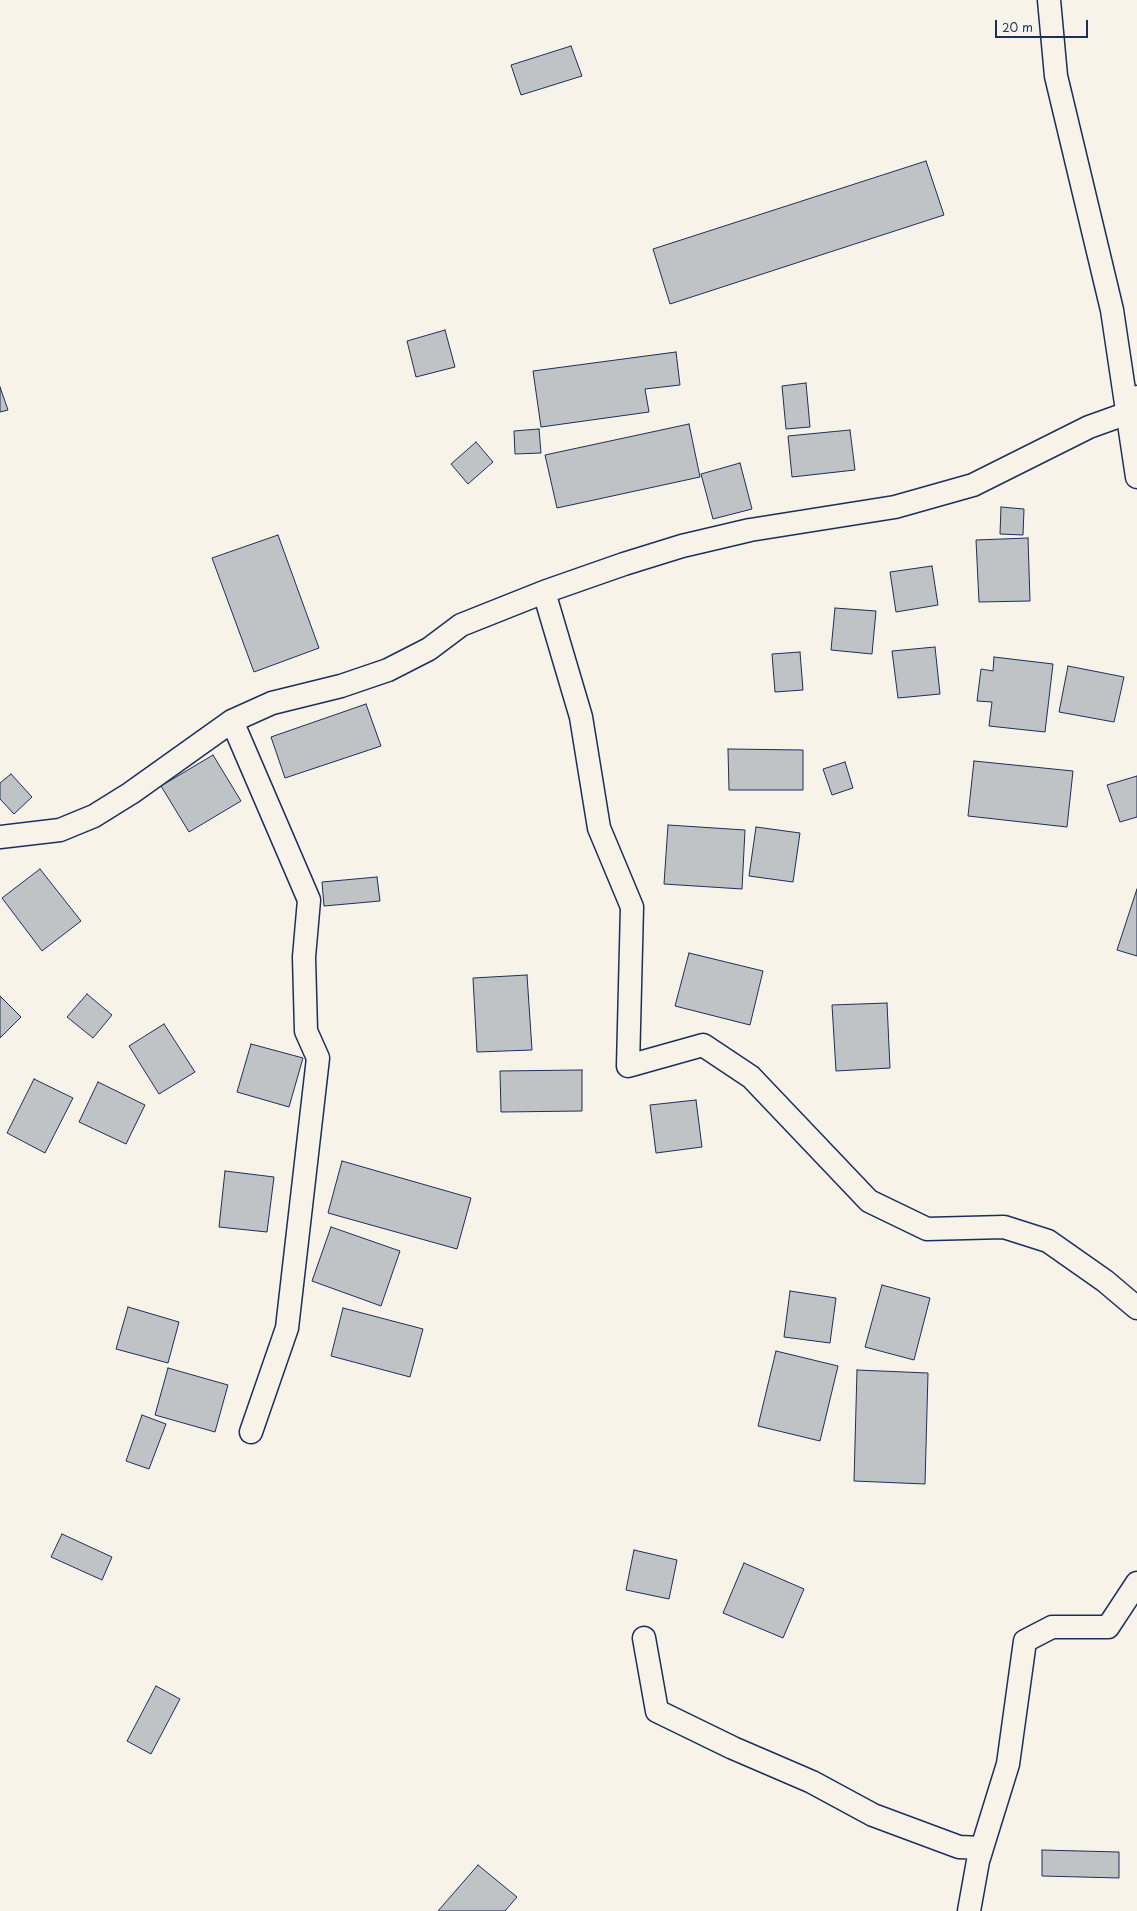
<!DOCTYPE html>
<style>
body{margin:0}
#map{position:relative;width:1137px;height:1911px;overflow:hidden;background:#f7f3e8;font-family:"Playpen Sans",sans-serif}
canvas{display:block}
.scale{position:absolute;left:995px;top:20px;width:93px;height:18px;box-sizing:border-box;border:2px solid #1b2f5e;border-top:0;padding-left:5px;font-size:12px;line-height:14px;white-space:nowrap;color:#1b2f5e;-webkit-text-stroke:3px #f7f3e8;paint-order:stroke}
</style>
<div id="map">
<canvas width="1137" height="1911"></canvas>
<div class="scale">20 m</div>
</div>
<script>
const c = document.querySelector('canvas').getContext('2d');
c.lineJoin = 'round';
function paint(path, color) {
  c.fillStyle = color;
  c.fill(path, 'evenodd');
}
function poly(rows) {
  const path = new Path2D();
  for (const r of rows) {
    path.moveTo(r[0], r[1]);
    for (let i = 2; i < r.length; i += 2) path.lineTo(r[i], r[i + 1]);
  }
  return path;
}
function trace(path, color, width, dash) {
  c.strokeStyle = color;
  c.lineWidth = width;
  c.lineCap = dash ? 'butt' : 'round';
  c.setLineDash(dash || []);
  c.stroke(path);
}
const building = poly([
 [571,46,582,76,521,95,511,65,571,46],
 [926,161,944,215,670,304,653,249,926,161],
 [445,330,455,367,416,377,407,341,445,330],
 [676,352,680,385,645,389,649,412,541,427,533,371,676,352],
 [806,383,810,427,786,429,782,386,806,383],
 [0,387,8,410,0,412,0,387],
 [689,424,700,477,557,508,545,455,689,424],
 [539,429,541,453,515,454,514,431,539,429],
 [850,430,855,470,792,477,788,436,850,430],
 [476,442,493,462,468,484,451,464,476,442],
 [740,463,752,509,713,519,701,474,740,463],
 [1001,507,1024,509,1023,535,1000,534,1001,507],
 [278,535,319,648,254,672,212,558,278,535],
 [1028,538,1030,601,979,602,976,540,1028,538],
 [932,566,938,605,896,612,890,572,932,566],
 [835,608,876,611,872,654,831,650,835,608],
 [935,647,940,694,898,698,892,651,935,647],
 [800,652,803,690,775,692,772,654,800,652],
 [994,657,1053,664,1045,732,989,726,992,702,977,701,981,669,993,671,994,657],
 [1068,666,1124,677,1114,722,1059,712,1068,666],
 [366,704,381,746,285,778,271,737,366,704],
 [728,749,803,750,803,790,729,790,728,749],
 [213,755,241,801,189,832,161,786,213,755],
 [974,761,1073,771,1067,827,968,816,974,761],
 [845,762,853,788,832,795,823,769,845,762],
 [11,774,32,797,14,814,0,799,0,783,11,774],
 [1137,776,1137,817,1120,822,1107,785,1137,776],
 [668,825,745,830,742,889,664,884,668,825],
 [756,827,800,833,793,882,749,876,756,827],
 [40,869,81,921,42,951,2,898,40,869],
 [377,877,380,901,324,906,322,882,377,877],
 [1137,889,1137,956,1117,950,1137,889],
 [689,953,763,971,750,1025,675,1006,689,953],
 [527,975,532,1050,477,1052,473,978,527,975],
 [87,994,112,1015,93,1038,67,1017,87,994],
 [0,996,21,1017,0,1038,0,996],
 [887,1003,890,1068,836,1071,832,1005,887,1003],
 [164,1024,195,1072,159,1094,129,1046,164,1024],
 [251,1044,303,1058,289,1107,237,1092,251,1044],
 [582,1070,582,1111,501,1112,500,1071,582,1070],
 [34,1079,73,1098,45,1153,7,1133,34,1079],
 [98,1082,145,1105,126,1144,79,1122,98,1082],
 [696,1100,702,1147,656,1153,650,1105,696,1100],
 [342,1161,471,1198,457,1249,328,1213,342,1161],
 [225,1171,274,1177,267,1232,219,1227,225,1171],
 [331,1227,400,1251,381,1306,312,1281,331,1227],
 [882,1285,930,1298,914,1360,865,1347,882,1285],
 [790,1291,836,1298,830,1343,784,1337,790,1291],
 [128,1307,179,1322,168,1363,116,1349,128,1307],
 [343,1308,423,1329,410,1377,331,1356,343,1308],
 [776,1351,838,1366,820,1441,758,1426,776,1351],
 [168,1368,228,1385,215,1432,155,1415,168,1368],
 [857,1370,928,1373,925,1484,854,1481,857,1370],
 [142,1415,166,1424,149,1469,126,1461,142,1415],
 [62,1534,112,1557,102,1580,51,1557,62,1534],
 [634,1550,677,1560,669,1599,626,1590,634,1550],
 [744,1563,804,1589,783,1638,723,1613,744,1563],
 [156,1686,180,1699,151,1754,127,1741,156,1686],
 [1042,1850,1119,1852,1119,1878,1042,1876,1042,1850],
 [478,1865,517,1897,505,1911,438,1911,478,1865]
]);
const minor = poly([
 [1049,0,1056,76,1112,310,1137,477],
 [544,592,581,717,599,828,632,907,628,1066,703,1045,751,1077,869,1201,927,1229,1004,1227,1048,1241,1105,1281,1137,1308],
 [232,721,309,900,304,957,306,1031,318,1058,287,1328,251,1432],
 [0,837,60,830,94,816,131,793,232,721,272,703,341,686,388,670,429,649,461,625,544,592,624,564,682,546,750,530,895,507,973,485,1089,427,1128,413,1137,397],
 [644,1638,657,1711,733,1748,812,1782,873,1815,959,1847,982,1848],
 [969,1911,978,1861,1008,1764,1025,1641,1052,1627,1108,1627,1137,1583]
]);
paint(building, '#c0c3c5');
trace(building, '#1b2f5e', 1);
trace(minor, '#1b2f5e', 25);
trace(minor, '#f7f3e8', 22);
</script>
